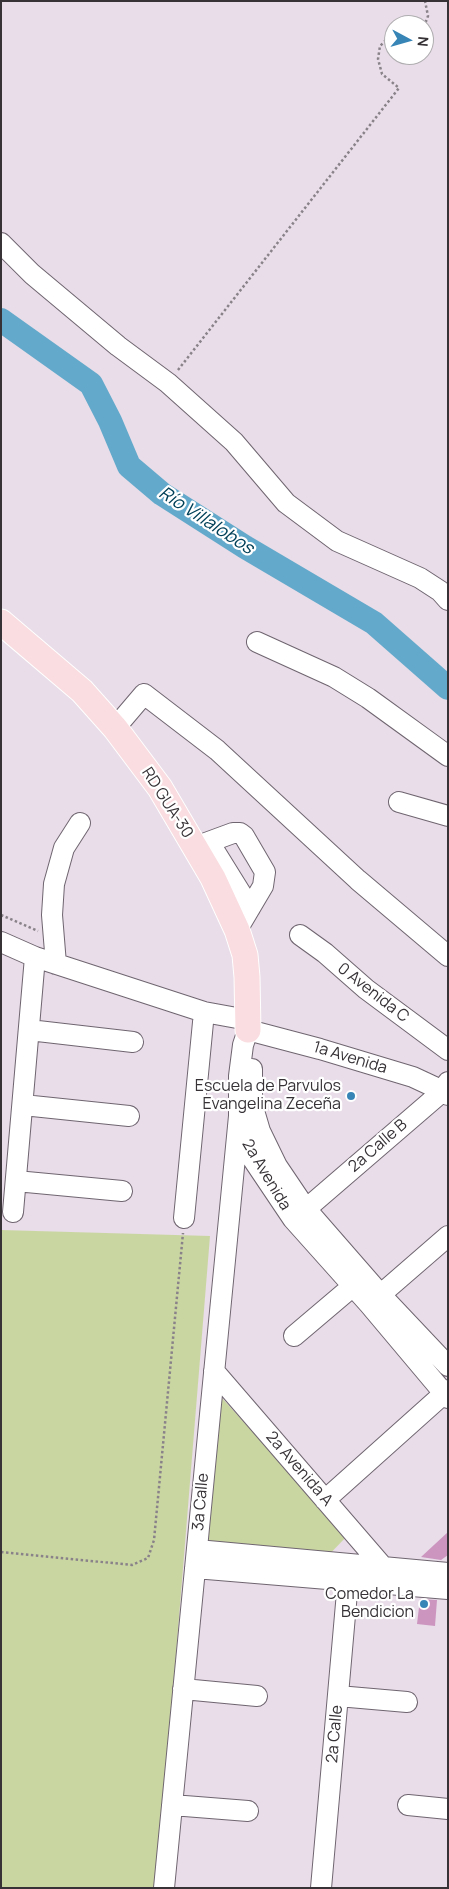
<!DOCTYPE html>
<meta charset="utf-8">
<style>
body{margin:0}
#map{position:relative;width:449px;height:1889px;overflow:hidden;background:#e8dde8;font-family:Manrope,sans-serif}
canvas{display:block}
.frame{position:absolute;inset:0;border:2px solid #363236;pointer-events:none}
.north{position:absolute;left:384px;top:15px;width:50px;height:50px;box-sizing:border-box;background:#fff;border:1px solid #afadaf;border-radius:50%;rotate:96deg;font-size:14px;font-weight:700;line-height:20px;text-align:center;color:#363236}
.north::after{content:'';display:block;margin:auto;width:18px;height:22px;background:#3785b7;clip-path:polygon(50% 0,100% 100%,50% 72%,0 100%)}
</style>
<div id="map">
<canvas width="449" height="1889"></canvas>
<div class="frame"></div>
<div class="north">N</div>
</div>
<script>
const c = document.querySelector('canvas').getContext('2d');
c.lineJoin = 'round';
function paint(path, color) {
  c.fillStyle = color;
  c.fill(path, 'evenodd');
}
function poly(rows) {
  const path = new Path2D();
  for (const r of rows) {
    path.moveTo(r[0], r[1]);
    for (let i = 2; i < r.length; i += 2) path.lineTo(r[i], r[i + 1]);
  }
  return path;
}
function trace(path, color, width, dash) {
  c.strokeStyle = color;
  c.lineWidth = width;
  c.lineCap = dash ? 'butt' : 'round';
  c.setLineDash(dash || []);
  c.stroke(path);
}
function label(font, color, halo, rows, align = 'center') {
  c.font = font + ' Manrope,sans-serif';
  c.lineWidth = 4.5;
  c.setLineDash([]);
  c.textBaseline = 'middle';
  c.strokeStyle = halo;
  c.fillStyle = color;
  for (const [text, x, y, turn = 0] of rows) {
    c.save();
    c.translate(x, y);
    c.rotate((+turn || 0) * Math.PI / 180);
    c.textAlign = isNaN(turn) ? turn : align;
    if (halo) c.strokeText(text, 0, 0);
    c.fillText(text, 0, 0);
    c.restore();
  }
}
const green = poly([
 [1,1230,210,1236,157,1888,1,1888],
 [222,1398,347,1536,323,1561,203,1548,212,1405]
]);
const river = poly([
 [1,320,91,384,110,421,129,466,162,494,245,547,374,623,448,688]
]);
const building = poly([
 [448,1532,448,1555,441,1560,421,1557],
 [420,1599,437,1600,435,1626,417,1624]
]);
const path = poly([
 [422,25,425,24,428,16,425,1],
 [178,370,399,88,382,74,378,59,380,46,390,36,394,35],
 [1,915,38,931],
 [1,1552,132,1565,148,1558,154,1540,183,1233]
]);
const minor = poly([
 [1,243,32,274,118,346,168,383,234,442,286,503,337,541,420,578,440,591,448,600],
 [257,642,334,677,368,698,448,756],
 [115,728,144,694,217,750,358,880,448,956],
 [399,802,448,816],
 [209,842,250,908],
 [195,847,233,833,240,833,244,836,265,872,263,886,237,930],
 [300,935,325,953,366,989,448,1050],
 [1,942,35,957,204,1012,248,1020],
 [56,964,52,915,54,884,64,848,80,823],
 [29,1030,133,1042],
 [248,1030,243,1045,239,1076,239,1116,242,1136,252,1158,293,1219,369,1304,448,1398],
 [248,1030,320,1049,413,1077,443,1091,448,1095],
 [252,1069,252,1096,255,1114,260,1131,277,1166,306,1209,381,1295,448,1366],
 [23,1105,129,1116],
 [16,1181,122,1191],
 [306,1209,443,1091,448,1082],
 [13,1212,35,957],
 [184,1218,204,1012],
 [372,1302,448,1236],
 [294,1336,353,1286],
 [214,1371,384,1568],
 [325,1500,448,1390],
 [197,1550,448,1573],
 [195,1568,448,1589],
 [183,1689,257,1696],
 [338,1696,407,1702],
 [172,1805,248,1811],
 [408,1805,448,1809],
 [164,1888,239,1116,255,1114],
 [321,1888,348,1581]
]);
const major = poly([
 [1,622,82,691,115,728,160,788,213,878,237,930,245,955,247,977,248,1030]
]);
const markers = [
 [351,1096,5,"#3785b7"],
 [424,1604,5,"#3785b7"]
];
const streetNames = [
 ["RD GUA-30",167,803,57],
 ["0 Avenida C",373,993,38],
 ["1a Avenida",350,1058,17],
 ["2a Calle B",378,1146,-41],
 ["2a Avenida",266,1175,59],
 ["2a Avenida A",299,1469,49],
 ["3a Calle",201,1502,-85],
 ["2a Calle",335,1734,-85]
];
const poiNames = [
 ["Escuela de Parvulos",341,1087],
 ["Evangelina Zeceña",341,1105],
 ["Comedor La",414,1595],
 ["Bendicion",414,1613]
];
const waterNames = [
 ["Río Villalobos",206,521,33]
];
paint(green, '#cad6a2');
trace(river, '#63a9cb', 24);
paint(building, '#cc95c0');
trace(minor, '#6f6570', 22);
trace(major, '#fff', 27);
trace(path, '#898289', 2.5, [2.5, 2.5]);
trace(minor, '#fff', 20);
trace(major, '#fadde0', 25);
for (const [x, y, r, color] of markers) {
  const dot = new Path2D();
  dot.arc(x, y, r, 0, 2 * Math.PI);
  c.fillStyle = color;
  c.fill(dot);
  trace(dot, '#fff', 2);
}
label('16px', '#363236', '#fff', streetNames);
label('16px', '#363236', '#fff', poiNames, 'right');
label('italic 18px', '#004058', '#fff', waterNames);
</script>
